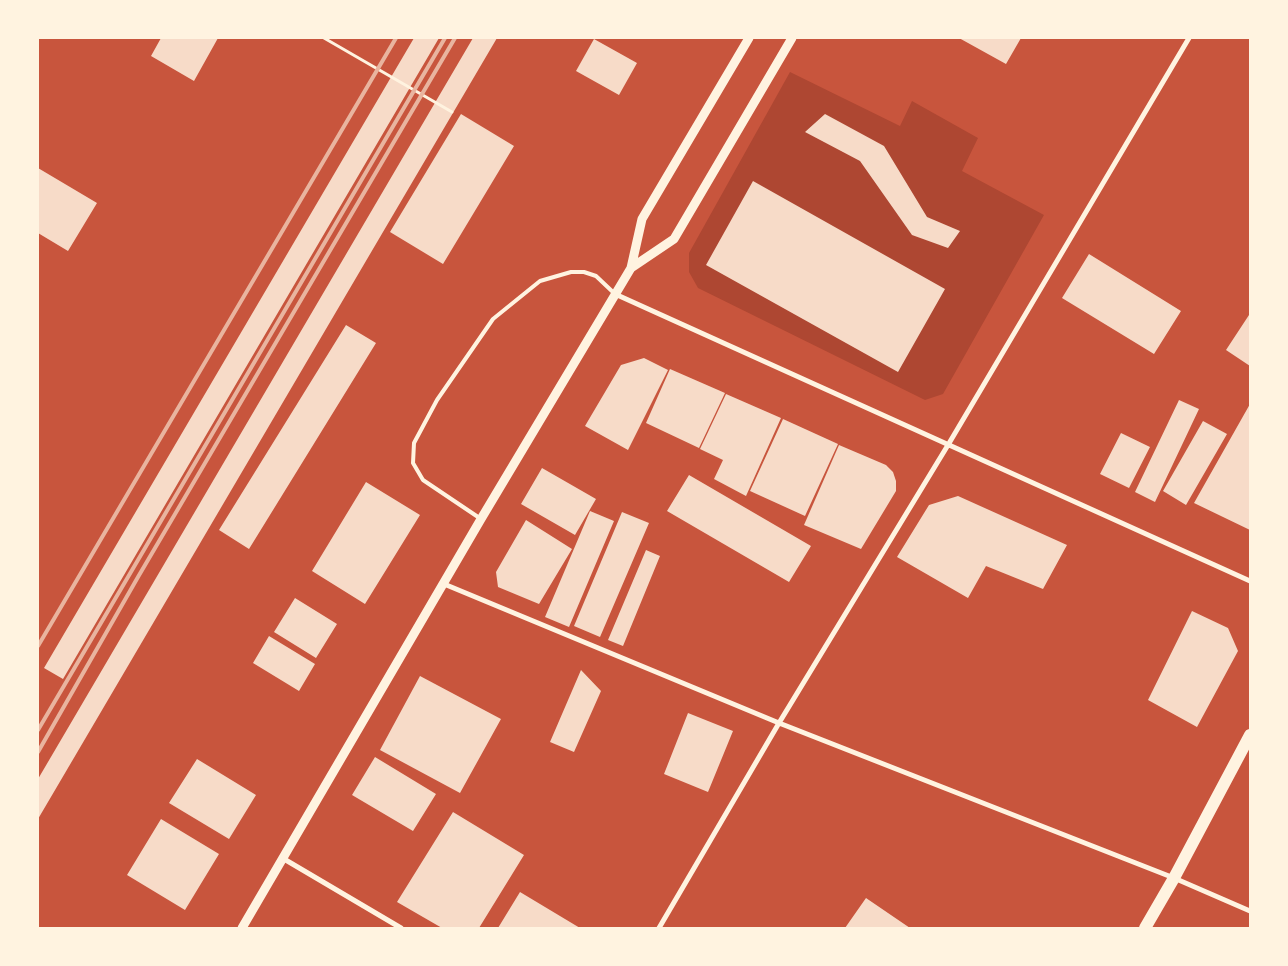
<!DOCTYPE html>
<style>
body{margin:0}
#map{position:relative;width:1288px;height:966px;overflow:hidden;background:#c8553d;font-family:"IBM Plex Sans",sans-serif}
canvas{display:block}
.frame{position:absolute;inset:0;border:39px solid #fff3e0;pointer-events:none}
</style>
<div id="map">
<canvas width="1288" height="966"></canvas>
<div class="frame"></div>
</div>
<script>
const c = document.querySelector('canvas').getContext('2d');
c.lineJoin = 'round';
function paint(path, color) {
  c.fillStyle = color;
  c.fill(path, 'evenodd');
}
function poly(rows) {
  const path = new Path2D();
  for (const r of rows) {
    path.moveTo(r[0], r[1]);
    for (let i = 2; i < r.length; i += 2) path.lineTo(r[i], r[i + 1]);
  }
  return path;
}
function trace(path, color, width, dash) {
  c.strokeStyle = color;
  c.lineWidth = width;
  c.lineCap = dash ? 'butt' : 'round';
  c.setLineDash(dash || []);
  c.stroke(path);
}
const green = poly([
 [790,72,900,126,912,101,978,138,962,171,1044,215,943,394,925,400,698,288,689,272,689,253]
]);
const building = poly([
 [161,38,218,38,194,81,151,56],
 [414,38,439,38,63,679,44,668],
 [473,38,497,38,38,819,38,779],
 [959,38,1021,38,1006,64],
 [594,39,637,63,619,95,576,71],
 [461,114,514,146,443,264,390,232],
 [825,114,884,146,927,217,960,231,948,248,912,235,860,161,805,132],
 [38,168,97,203,68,251,38,233],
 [753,181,945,289,898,372,706,265],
 [1089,254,1181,311,1154,354,1062,298],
 [1249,315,1250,316,1250,366,1226,350],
 [346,325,376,343,249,549,219,530],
 [644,358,668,370,628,450,585,426,621,365],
 [670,369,725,393,699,448,646,423],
 [726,394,781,418,746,496,714,479,723,460,700,449],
 [1179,400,1199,409,1155,502,1135,492],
 [1250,404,1250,530,1194,503],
 [783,419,838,444,805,516,750,491],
 [1203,421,1227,434,1186,505,1163,491],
 [1121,433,1150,447,1129,488,1100,474],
 [839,445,886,465,893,472,896,481,896,491,861,549,804,525],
 [542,468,596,499,575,535,521,504],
 [689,475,811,546,789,582,667,511],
 [366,482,420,515,365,604,312,571],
 [958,496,1067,545,1043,589,986,566,968,598,897,557,929,505],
 [590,511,614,521,569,627,545,617],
 [622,512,649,523,600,637,574,626],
 [526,520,572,549,539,604,498,587,496,572],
 [646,550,660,556,623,646,608,640],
 [295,598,337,624,316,658,274,632],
 [1192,611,1228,628,1238,651,1197,727,1148,700],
 [269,636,315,664,299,691,253,663],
 [581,670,601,691,574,752,550,742],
 [420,676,501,719,460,793,380,750],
 [688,713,733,731,708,792,664,774],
 [375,757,436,794,413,831,352,795],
 [197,759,256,795,229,839,169,803],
 [453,812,524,855,479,928,442,928,397,902],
 [161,819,219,854,185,910,127,875],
 [520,892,580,928,498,928],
 [866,898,910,928,845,928]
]);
const path = poly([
 [324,38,452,112]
]);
const service = poly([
 [481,519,423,480,413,463,414,443,437,400,493,319,540,281,571,272,584,272,596,276,615,294]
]);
const minor = poly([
 [615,294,1250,581],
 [444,584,779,723,1174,878,1250,911],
 [284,859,401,928],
 [659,928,779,723,948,445,1189,38]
]);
const tertiary = poly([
 [631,268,674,239,792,38],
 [242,928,481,519,631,268,642,219,749,38]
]);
const primary = poly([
 [1145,928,1174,878,1250,735]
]);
const rail = poly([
 [38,646,396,38],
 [38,730,445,38],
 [38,752,138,577,455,38]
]);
paint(green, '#ae4732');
paint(building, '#f7dbc8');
trace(path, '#fff3e0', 3);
trace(service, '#fff3e0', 4);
trace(minor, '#fff3e0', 5);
trace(tertiary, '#fff3e0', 9);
trace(primary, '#fff3e0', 12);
trace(rail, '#e9b49f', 4);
</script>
